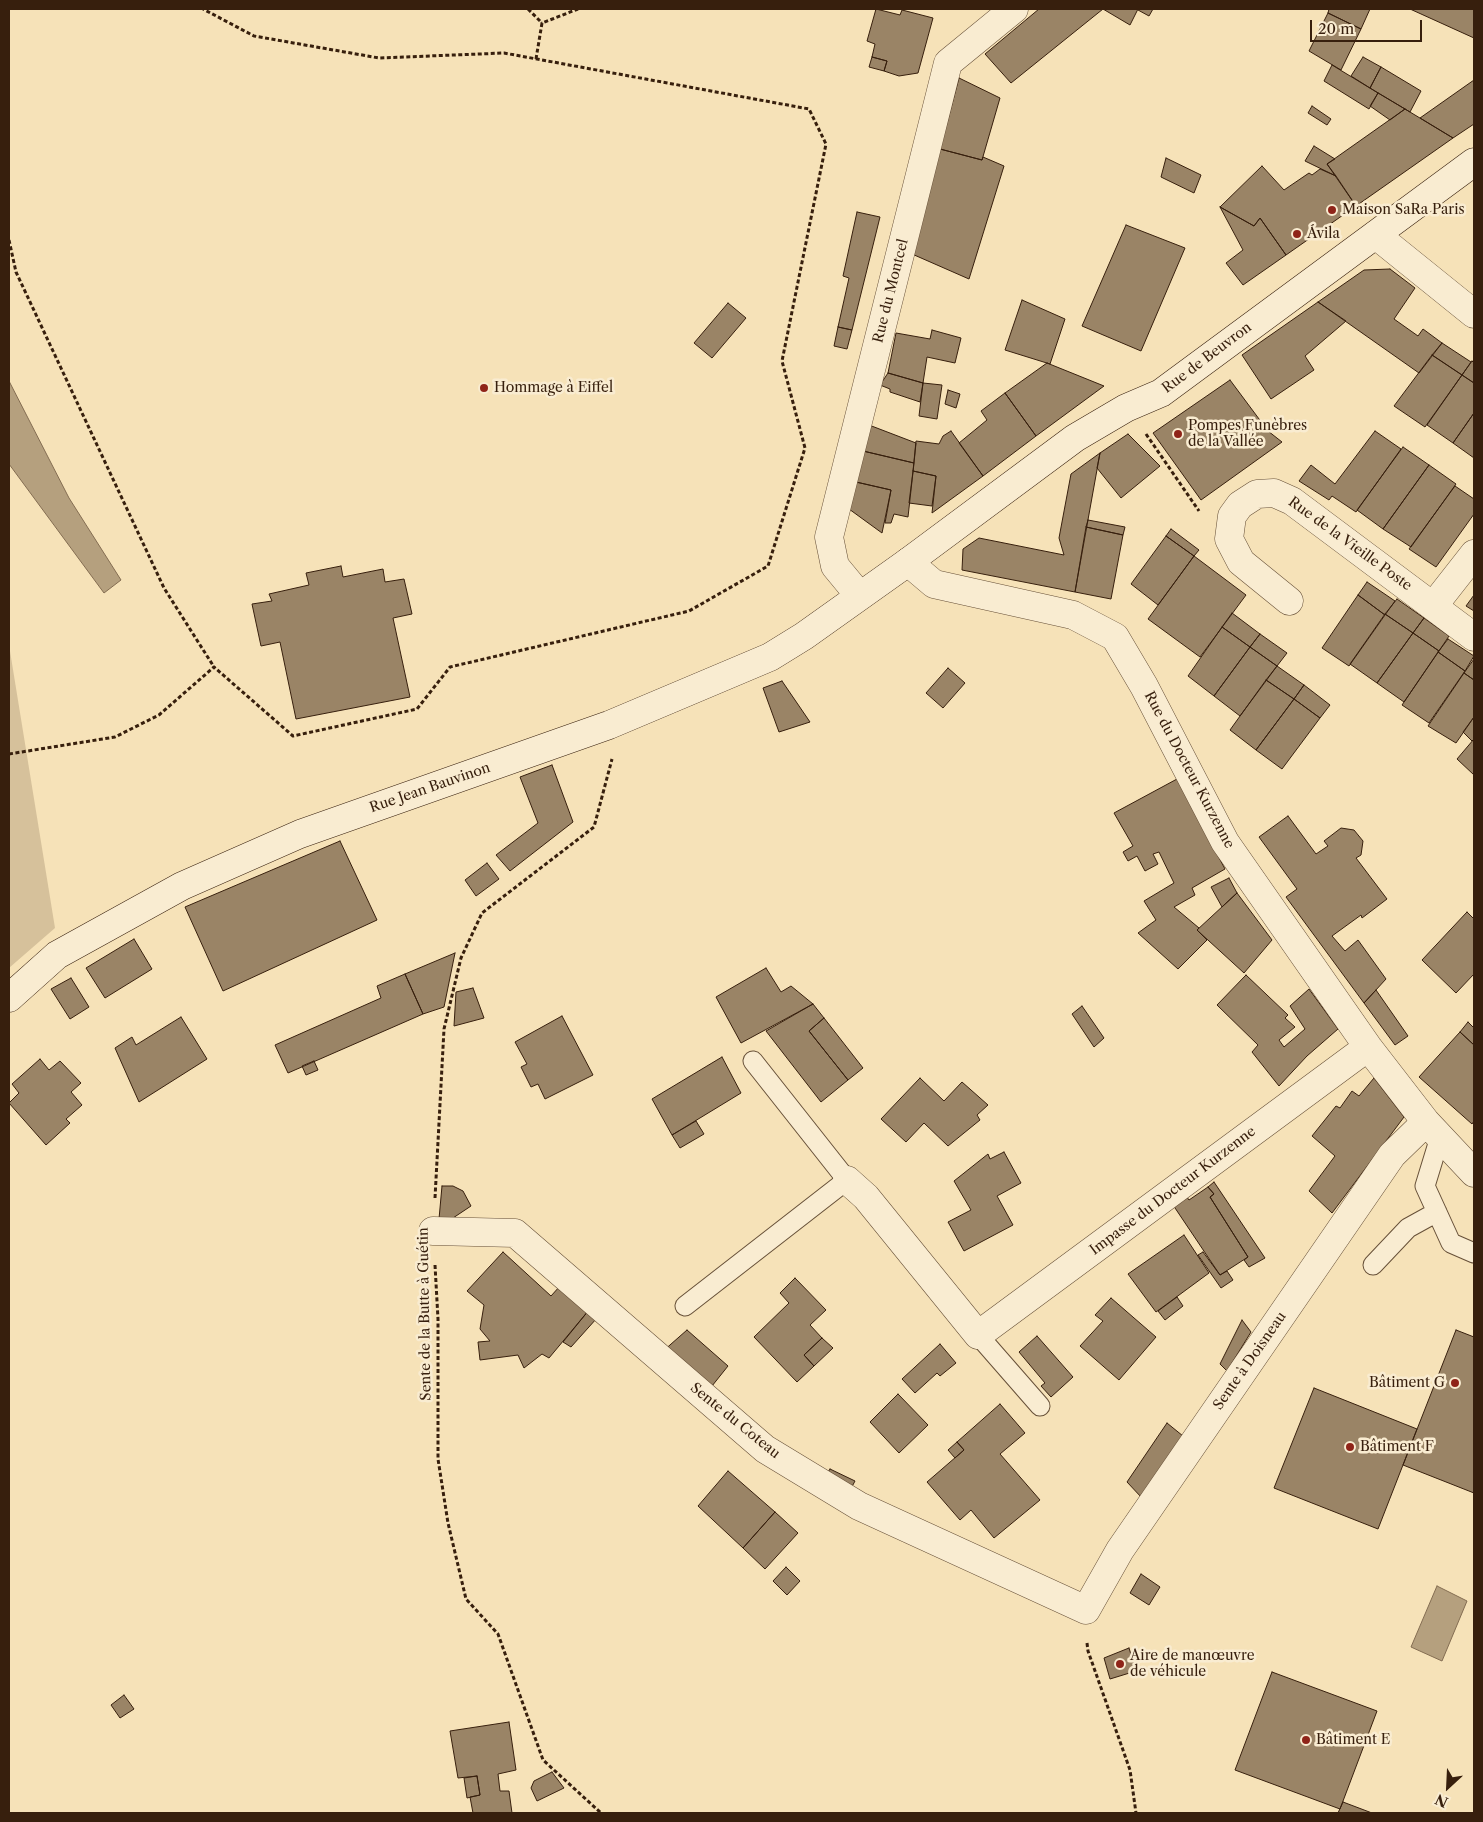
<!DOCTYPE html>
<meta charset="utf-8">
<style>
body{margin:0}
#map{position:relative;width:1483px;height:1822px;overflow:hidden;background:#f6e2b8;font-family:"Libre Caslon Text",serif}
canvas{display:block}
.frame{position:absolute;inset:0;border:10px solid #371f0d;pointer-events:none}
.north{position:absolute;left:1423px;top:1762px;width:50px;height:50px;-webkit-text-stroke:4px #f9ecd1;paint-order:stroke;rotate:205deg;font-size:14px;font-weight:700;line-height:20px;text-align:center;color:#371f0d}
.north::after{content:'';display:block;margin:auto;width:18px;height:22px;background:#371f0d;clip-path:polygon(50% 0,100% 100%,50% 72%,0 100%)}
.scale{position:absolute;left:1310px;top:20px;width:112px;height:22px;box-sizing:border-box;border:2px solid #371f0d;border-top:0;padding-left:6px;font-size:15px;line-height:18px;white-space:nowrap;color:#371f0d;-webkit-text-stroke:4px #f9ecd1;paint-order:stroke}
</style>
<div id="map">
<canvas width="1483" height="1822"></canvas>
<div class="frame"></div>
<div class="north">N</div>
<div class="scale">20 m</div>
</div>
<script>
const c = document.querySelector('canvas').getContext('2d');
c.lineJoin = 'round';
function paint(path, color) {
  c.fillStyle = color;
  c.fill(path, 'evenodd');
}
function poly(rows) {
  const path = new Path2D();
  for (const r of rows) {
    path.moveTo(r[0], r[1]);
    for (let i = 2; i < r.length; i += 2) path.lineTo(r[i], r[i + 1]);
  }
  return path;
}
function trace(path, color, width, dash) {
  c.strokeStyle = color;
  c.lineWidth = width;
  c.lineCap = dash ? 'butt' : 'round';
  c.setLineDash(dash || []);
  c.stroke(path);
}
function label(font, color, halo, rows, align = 'center') {
  c.font = font + ' "Libre Caslon Text",serif';
  c.lineWidth = 5;
  c.setLineDash([]);
  c.textBaseline = 'middle';
  c.strokeStyle = halo;
  c.fillStyle = color;
  for (const [text, x, y, turn = 0] of rows) {
    c.save();
    c.translate(x, y);
    c.rotate((+turn || 0) * Math.PI / 180);
    c.textAlign = isNaN(turn) ? turn : align;
    if (halo) c.strokeText(text, 0, 0);
    c.fillText(text, 0, 0);
    c.restore();
  }
}
const green = poly([
 [9,645,55,928,9,968]
]);
const water = poly([
 [9,381,69,498,121,580,104,593,9,464,9,381],
 [1437,1586,1467,1601,1442,1661,1411,1647,1437,1586]
]);
const building = poly([
 [876,9,900,15,902,10,933,18,918,73,899,76,884,71,887,61,872,57,875,44,867,41,876,9],
 [1039,9,1103,9,1011,83,985,54,1039,9],
 [1103,9,1138,9,1130,25,1103,9],
 [1138,9,1153,9,1149,16,1138,10,1138,9],
 [1329,9,1370,9,1361,29,1328,13,1329,9],
 [1410,9,1474,9,1474,38,1410,9],
 [1328,13,1361,29,1341,70,1309,51,1328,13],
 [872,57,887,61,884,71,869,67,872,57],
 [1363,57,1381,67,1370,88,1351,76,1363,57],
 [1332,65,1378,93,1369,109,1324,81,1332,65],
 [1381,67,1421,91,1410,112,1370,88,1381,67],
 [959,78,1000,98,982,160,940,149,959,78],
 [1474,80,1474,124,1453,138,1420,118,1474,80],
 [1378,93,1405,109,1390,120,1370,106,1378,93],
 [1312,106,1331,119,1327,125,1308,113,1312,106],
 [1405,109,1453,138,1356,206,1327,164,1405,109],
 [1314,146,1335,159,1327,164,1336,176,1305,161,1314,146],
 [940,149,982,160,983,157,1004,166,969,279,912,254,940,149],
 [1166,158,1201,175,1194,193,1161,177,1166,158],
 [1262,166,1284,190,1309,173,1312,175,1320,169,1336,176,1356,206,1286,255,1260,218,1254,226,1220,207,1262,166],
 [1220,207,1254,226,1260,218,1286,255,1243,285,1226,263,1243,250,1220,207],
 [857,212,880,217,852,330,838,327,849,278,843,276,857,212],
 [1126,225,1185,248,1141,351,1082,326,1126,225],
 [1390,269,1415,288,1394,319,1418,336,1423,329,1442,343,1419,373,1318,302,1364,270,1390,269],
 [1022,300,1065,319,1050,364,1005,350,1022,300],
 [1318,302,1346,321,1305,356,1314,370,1271,399,1242,355,1318,302],
 [728,303,746,318,712,358,694,343,728,303],
 [838,327,852,330,847,349,834,346,838,327],
 [932,330,961,338,955,363,927,357,923,383,888,373,896,333,930,339,932,330],
 [1442,343,1471,362,1462,375,1432,355,1442,343],
 [1432,355,1462,375,1425,427,1394,406,1432,355],
 [1472,361,1474,363,1474,383,1462,375,1472,361],
 [1047,363,1104,386,1036,436,1005,393,1047,363],
 [888,373,923,383,920,402,890,392,890,389,880,385,888,373],
 [1462,375,1474,383,1474,413,1453,443,1427,425,1462,375],
 [1230,380,1268,431,1282,442,1201,500,1153,433,1230,380],
 [923,383,942,385,937,419,919,416,923,383],
 [948,390,960,394,956,408,945,404,948,390],
 [1005,393,1036,436,983,476,959,443,987,420,981,411,1005,393],
 [1474,413,1474,458,1453,443,1474,413],
 [869,425,916,443,914,463,863,451,869,425],
 [951,431,983,476,932,513,936,476,913,471,916,441,939,444,943,436,951,431],
 [1375,431,1401,449,1356,512,1332,496,1329,500,1299,481,1311,465,1335,484,1375,431],
 [1128,434,1160,466,1121,498,1097,468,1100,453,1128,434],
 [1403,447,1429,465,1383,529,1357,510,1403,447],
 [863,451,914,463,908,517,894,514,891,523,885,523,891,490,856,482,863,451],
 [1100,453,1075,592,962,570,963,549,979,538,1064,555,1059,538,1071,474,1100,453],
 [1429,465,1456,484,1411,547,1383,529,1429,465],
 [913,471,936,476,932,506,909,503,913,471],
 [856,482,891,490,882,533,849,509,856,482],
 [1455,486,1474,499,1474,514,1436,567,1409,549,1455,486],
 [1088,520,1125,527,1123,535,1086,527,1088,520],
 [1086,527,1123,535,1111,599,1075,592,1086,527],
 [1171,529,1199,550,1194,556,1166,536,1171,529],
 [1166,536,1194,556,1158,605,1131,584,1166,536],
 [1194,556,1246,595,1200,657,1148,619,1194,556],
 [341,566,343,577,383,569,385,582,404,579,412,614,393,618,410,697,296,719,280,642,261,646,252,604,272,601,269,594,309,585,306,573,341,566],
 [1367,582,1395,601,1385,615,1358,595,1367,582],
 [1358,595,1385,615,1349,666,1322,648,1358,595],
 [1474,595,1474,611,1466,606,1474,595],
 [1397,599,1424,618,1413,633,1385,614,1397,599],
 [1232,613,1260,634,1250,647,1222,627,1232,613],
 [1385,614,1413,633,1377,683,1350,664,1385,614],
 [1424,618,1449,636,1439,651,1413,633,1424,618],
 [1222,627,1250,647,1214,696,1188,676,1222,627],
 [1413,633,1439,651,1404,702,1377,683,1413,633],
 [1260,634,1287,653,1277,666,1250,647,1260,634],
 [1448,639,1474,656,1465,671,1438,652,1448,639],
 [1250,647,1277,666,1240,716,1214,696,1250,647],
 [1438,652,1465,671,1429,723,1402,705,1438,652],
 [1474,659,1474,680,1464,673,1474,659],
 [1277,666,1304,685,1294,699,1266,680,1277,666],
 [948,668,965,683,943,708,926,693,948,668],
 [1464,673,1474,680,1474,717,1456,743,1428,726,1464,673],
 [1266,680,1294,699,1256,750,1230,730,1266,680],
 [782,681,810,722,779,732,763,688,782,681],
 [1304,685,1330,705,1320,718,1294,699,1304,685],
 [1294,699,1320,718,1282,769,1256,750,1294,699],
 [1474,717,1474,739,1472,741,1463,732,1474,717],
 [1474,739,1474,775,1457,759,1474,739],
 [552,765,573,822,510,871,496,855,538,823,520,777,552,765],
 [1177,779,1225,869,1192,888,1195,895,1174,907,1199,928,1197,930,1207,940,1178,969,1138,933,1156,920,1144,901,1174,883,1159,852,1153,854,1158,864,1145,871,1137,856,1128,861,1123,852,1133,846,1114,813,1177,779],
 [1288,816,1316,854,1328,846,1324,841,1341,828,1354,830,1363,841,1361,855,1356,858,1387,899,1362,918,1361,915,1332,936,1345,951,1358,940,1386,979,1364,1003,1286,897,1297,889,1259,837,1288,816],
 [340,841,377,920,223,991,185,907,340,841],
 [487,863,499,879,476,896,465,880,487,863],
 [1229,878,1237,893,1222,907,1211,887,1229,878],
 [1237,893,1272,940,1244,973,1197,930,1237,893],
 [1467,912,1474,919,1474,974,1456,993,1422,960,1467,912],
 [134,939,152,969,105,998,86,968,134,939],
 [455,953,444,1007,423,1014,405,974,455,953],
 [766,968,781,992,791,986,813,1004,741,1043,716,997,766,968],
 [405,974,423,1014,288,1073,275,1045,381,998,377,986,405,974],
 [1246,975,1288,1015,1285,1018,1295,1027,1279,1040,1284,1047,1305,1029,1290,1006,1309,989,1338,1029,1307,1056,1279,1086,1252,1052,1258,1045,1217,1005,1246,975],
 [71,978,89,1007,70,1019,51,989,71,978],
 [473,988,484,1018,454,1026,456,992,473,988],
 [1376,990,1408,1036,1395,1045,1364,1003,1376,990],
 [813,1004,824,1018,809,1031,848,1080,821,1102,766,1031,813,1004],
 [1082,1006,1104,1038,1094,1047,1072,1014,1082,1006],
 [562,1016,593,1075,545,1099,538,1084,531,1087,521,1067,527,1064,515,1042,562,1016],
 [181,1017,207,1059,139,1102,115,1048,132,1037,136,1045,181,1017],
 [824,1018,863,1068,848,1080,809,1031,824,1018],
 [1468,1022,1474,1028,1474,1045,1460,1032,1468,1022],
 [1460,1032,1474,1045,1474,1121,1472,1124,1419,1077,1460,1032],
 [722,1057,741,1093,672,1135,652,1099,722,1057],
 [40,1059,49,1070,60,1061,81,1083,71,1092,82,1105,66,1119,70,1123,46,1145,9,1103,19,1093,12,1084,40,1059],
 [314,1061,318,1070,306,1075,302,1066,314,1061],
 [920,1078,944,1101,962,1082,988,1105,977,1115,980,1120,948,1146,924,1123,906,1142,881,1119,920,1078],
 [1374,1078,1404,1117,1332,1213,1309,1191,1335,1156,1312,1136,1336,1106,1340,1108,1352,1091,1359,1096,1374,1078],
 [696,1121,704,1134,680,1148,672,1135,696,1121],
 [1004,1152,1021,1183,997,1196,1013,1225,964,1251,948,1222,971,1210,954,1181,988,1154,990,1159,1004,1152],
 [1214,1182,1265,1258,1249,1267,1244,1260,1248,1257,1210,1197,1214,1194,1208,1187,1214,1182],
 [442,1186,453,1186,463,1191,471,1206,447,1222,439,1219,442,1186],
 [1208,1187,1214,1194,1210,1197,1248,1257,1220,1275,1171,1202,1184,1193,1189,1200,1208,1187],
 [1184,1235,1209,1273,1156,1312,1128,1274,1184,1235],
 [503,1252,551,1296,560,1286,589,1310,549,1358,542,1354,524,1368,518,1355,480,1360,478,1342,490,1341,480,1329,484,1305,467,1291,503,1252],
 [1203,1252,1220,1275,1227,1271,1233,1280,1221,1288,1198,1255,1203,1252],
 [795,1278,826,1310,810,1325,822,1338,804,1355,814,1366,797,1382,754,1337,789,1303,780,1293,795,1278],
 [1177,1297,1183,1306,1165,1320,1158,1311,1177,1297],
 [1111,1298,1156,1337,1119,1380,1080,1346,1103,1321,1095,1315,1111,1298],
 [589,1310,597,1318,571,1347,563,1342,589,1310],
 [1242,1320,1251,1332,1227,1371,1220,1364,1242,1320],
 [687,1330,728,1366,708,1391,662,1352,687,1330],
 [1456,1330,1474,1337,1474,1493,1403,1465,1456,1330],
 [1037,1336,1073,1377,1051,1397,1041,1386,1045,1383,1019,1352,1037,1336],
 [822,1338,833,1348,814,1366,804,1355,822,1338],
 [940,1344,956,1363,940,1376,937,1373,915,1393,902,1379,940,1344],
 [1314,1388,1417,1429,1378,1529,1274,1488,1314,1388],
 [898,1394,928,1425,899,1453,870,1422,898,1394],
 [1000,1404,1025,1433,1000,1454,1040,1500,994,1538,971,1510,960,1520,927,1482,964,1450,957,1442,1000,1404],
 [1167,1423,1183,1436,1142,1498,1127,1482,1167,1423],
 [957,1442,964,1450,955,1458,948,1450,957,1442],
 [830,1469,855,1481,848,1494,822,1481,830,1469],
 [728,1471,775,1512,743,1548,698,1506,728,1471],
 [775,1512,798,1533,765,1569,743,1548,775,1512],
 [786,1567,800,1581,787,1595,773,1581,786,1567],
 [1141,1574,1160,1587,1149,1605,1130,1593,1141,1574],
 [1129,1648,1136,1671,1110,1679,1104,1658,1129,1648],
 [1272,1672,1377,1711,1340,1809,1235,1770,1272,1672],
 [124,1695,134,1709,120,1718,111,1705,124,1695],
 [509,1722,516,1770,498,1774,500,1791,509,1791,512,1813,473,1813,470,1797,480,1795,477,1776,458,1778,450,1731,509,1722],
 [552,1772,564,1788,537,1801,531,1788,534,1781,552,1772],
 [477,1776,480,1795,467,1798,464,1778,477,1776],
 [1343,1802,1372,1813,1338,1813,1343,1802]
]);
const path = poly([
 [528,9,542,23],
 [536,59,542,23,578,9],
 [9,240,16,272,164,588,214,667],
 [1146,434,1199,511],
 [9,754,115,737,159,715,214,667,293,736,417,709,450,667,689,611,768,566,805,448,782,361,826,144,809,109,504,53,379,58,254,36,203,9],
 [435,1198,444,1029,461,958,482,913,594,827,612,759],
 [435,1265,438,1319,438,1459,448,1523,466,1599,498,1634,543,1760,601,1813],
 [1087,1643,1088,1651,1130,1770,1136,1813]
]);
const service = poly([
 [1440,1137,1425,1186,1451,1243,1474,1253],
 [1373,1265,1408,1228,1437,1212],
 [685,1306,847,1180,753,1061],
 [978,1335,1040,1406]
]);
const minor = poly([
 [1376,235,1474,314],
 [908,562,934,584,1073,615,1115,637,1144,686,1225,842,1368,1047,1426,1122,1474,1173],
 [859,595,835,566,829,537,948,63,1014,9],
 [1289,601,1241,562,1229,539,1232,516,1240,505,1257,494,1274,493,1292,501,1474,637],
 [1434,605,1474,554],
 [847,1180,866,1197,978,1335,1368,1047],
 [433,1231,515,1233,765,1449,859,1506,1086,1610,1120,1550,1392,1155,1426,1122]
]);
const secondary = poly([
 [9,998,57,955,182,886,300,834,609,725,770,657,804,636,908,562,1075,438,1126,408,1161,393,1474,162]
]);
const markers = [
 [1332,210,5,"#8f2418"],
 [1297,234,5,"#8f2418"],
 [484,388,5,"#8f2418"],
 [1178,434,5,"#8f2418"],
 [1455,1383,5,"#8f2418"],
 [1350,1447,5,"#8f2418"],
 [1120,1664,5,"#8f2418"],
 [1306,1740,5,"#8f2418"]
];
const poiNames = [
 ["Maison SaRa Paris",1342,210],
 ["Ávila",1307,234],
 ["Hommage à Eiffel",494,388],
 ["Pompes Funèbres",1188,426],
 ["de la Vallée",1188,442],
 ["Bâtiment G",1445,1383,"right"],
 ["Bâtiment F",1360,1447],
 ["Aire de manœuvre",1130,1656],
 ["de véhicule",1130,1672],
 ["Bâtiment E",1316,1740]
];
const streetNames = [
 ["Rue du Montcel",891,291,-76],
 ["Rue de Beuvron",1207,358,-37],
 ["Rue de la Vieille Poste",1350,544,36],
 ["Rue du Docteur Kurzenne",1189,770,62],
 ["Rue Jean Bauvinon",430,788,-19],
 ["Impasse du Docteur Kurzenne",1173,1191,-37],
 ["Sente de la Butte à Guétin",425,1314,-91],
 ["Sente à Doisneau",1250,1361,-55],
 ["Sente du Coteau",735,1421,39]
];
paint(green, '#d6c19b');
paint(water, '#b5a07e');
trace(water, '#836c51', 1);
paint(building, '#9a8466');
trace(building, '#371f0d', 1);
trace(service, '#675038', 21);
trace(minor, '#675038', 29);
trace(secondary, '#371f0d', 29);
trace(path, '#371f0d', 3, [4, 2.5]);
trace(service, '#f9ecd1', 19);
trace(minor, '#f9ecd1', 28);
trace(secondary, '#f9ecd1', 28);
for (const [x, y, r, color] of markers) {
  const dot = new Path2D();
  dot.arc(x, y, r, 0, 2 * Math.PI);
  c.fillStyle = color;
  c.fill(dot);
  trace(dot, '#f9ecd1', 2);
}
label('14px', '#371f0d', '#f9ecd1', poiNames, 'left');
label('14px', '#371f0d', '#f9ecd1', streetNames);
</script>
